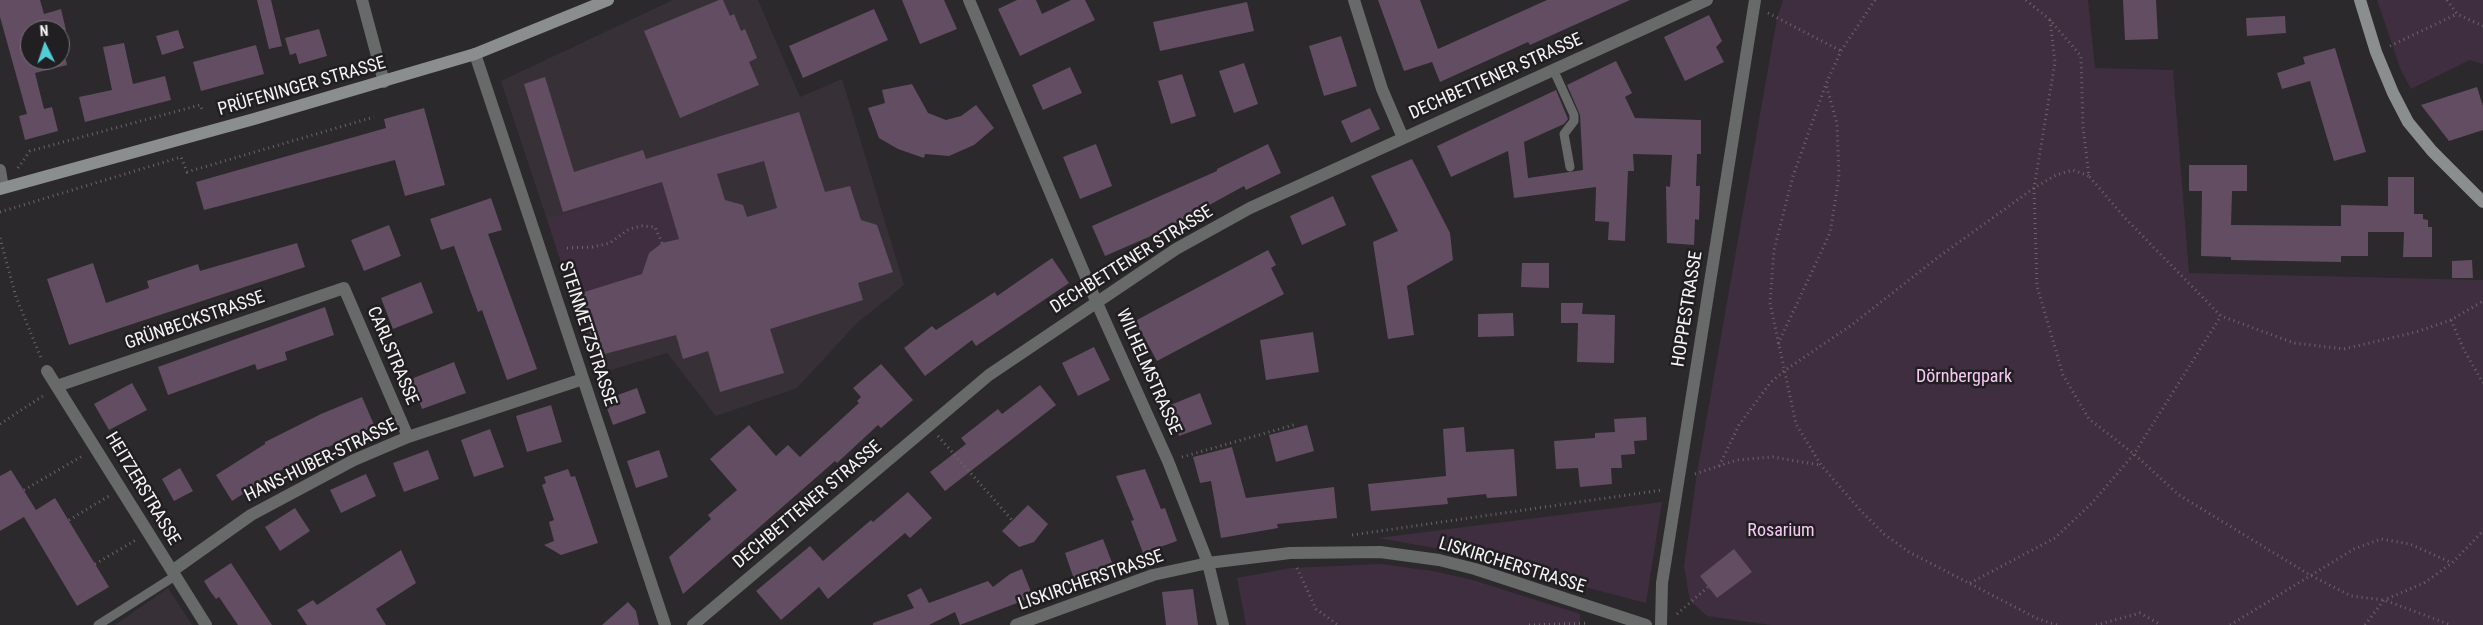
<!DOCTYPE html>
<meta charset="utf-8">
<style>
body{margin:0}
#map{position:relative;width:2483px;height:625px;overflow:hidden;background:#2b292b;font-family:"Roboto Condensed",sans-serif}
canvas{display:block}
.north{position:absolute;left:20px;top:20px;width:50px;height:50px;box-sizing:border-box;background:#211f21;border:1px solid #767475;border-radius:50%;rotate:356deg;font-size:14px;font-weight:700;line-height:20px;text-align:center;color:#f5f3f4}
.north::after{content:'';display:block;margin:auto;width:18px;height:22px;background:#52ccd5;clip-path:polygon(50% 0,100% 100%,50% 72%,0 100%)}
</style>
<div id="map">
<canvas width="2483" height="625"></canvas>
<div class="north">N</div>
</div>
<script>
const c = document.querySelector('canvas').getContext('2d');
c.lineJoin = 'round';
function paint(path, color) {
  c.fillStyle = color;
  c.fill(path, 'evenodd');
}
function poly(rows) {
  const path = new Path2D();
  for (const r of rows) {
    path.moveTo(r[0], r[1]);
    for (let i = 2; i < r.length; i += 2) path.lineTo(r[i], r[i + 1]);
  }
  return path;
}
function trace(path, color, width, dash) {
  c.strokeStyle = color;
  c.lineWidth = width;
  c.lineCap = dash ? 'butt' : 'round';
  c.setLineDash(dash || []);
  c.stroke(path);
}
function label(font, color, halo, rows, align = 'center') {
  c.font = font + ' "Roboto Condensed",sans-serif';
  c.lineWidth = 5;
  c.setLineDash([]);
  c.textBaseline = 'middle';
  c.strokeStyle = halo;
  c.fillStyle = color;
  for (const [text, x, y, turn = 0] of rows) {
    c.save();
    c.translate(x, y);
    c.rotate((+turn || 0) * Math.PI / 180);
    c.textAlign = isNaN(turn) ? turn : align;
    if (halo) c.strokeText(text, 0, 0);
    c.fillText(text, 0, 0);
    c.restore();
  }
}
const built = poly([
 [673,0,758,0,800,97,842,79,904,285,857,323,797,388,716,416,667,353,598,374,501,81],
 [168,588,192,625,115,625]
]);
const green = poly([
 [1783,0,2088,0,2095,68,2173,70,2189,273,2483,280,2483,625,1771,625,1707,616,1690,601,1684,566,1697,473,1777,18],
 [2377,0,2483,0,2483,64,2470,60,2411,89,2400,68],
 [662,183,679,239,662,243,649,253,648,273,572,296,547,219],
 [1662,502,1646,603,1440,549,1378,538],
 [1380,564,1433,571,1473,580,1580,614,1580,625,1246,625,1237,578,1291,568]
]);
const building = poly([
 [0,0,40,0,44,14,61,9,66,30,30,30,30,60,66,60,67,65,35,73,44,109,52,107,58,131,25,140,19,116,27,114,0,17],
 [257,0,271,0,282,46,269,49],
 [719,0,723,0,730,16,734,14,741,31,745,29,757,58,749,62,759,85,680,118,644,31],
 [902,0,944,0,957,29,920,44],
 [1017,0,1036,0,1042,14,1071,0,1085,0,1095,20,1020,56,998,9],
 [1378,0,1420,0,1438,49,1547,0,1630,0,1530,45,1528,42,1440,82,1432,62,1404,71],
 [2123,0,2156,0,2158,39,2125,40],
 [1247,2,1254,31,1160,51,1153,22],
 [874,9,888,40,803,78,789,46],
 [1709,15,1722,41,1716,47,1724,62,1685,81,1664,37],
 [2285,16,2286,33,2247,36,2246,18],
 [319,29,327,56,299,64,296,53,290,55,285,38],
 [178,30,184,48,162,55,156,36],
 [1341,36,1357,86,1324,96,1309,46],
 [124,43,133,84,165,76,171,100,85,122,79,97,112,90,103,47],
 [256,45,264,74,201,91,193,62],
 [2335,48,2366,152,2334,161,2310,81,2282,89,2277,73,2305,64,2303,57],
 [1616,61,1632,93,1625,97,1635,118,1701,120,1701,154,1697,154,1696,186,1700,186,1699,220,1695,219,1694,245,1667,243,1666,186,1670,187,1672,155,1633,154,1634,171,1628,171,1625,241,1608,240,1609,222,1595,221,1596,187,1514,198,1508,151,1451,177,1437,146,1556,90,1568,119,1564,124,1524,142,1528,178,1583,170,1580,115,1567,85],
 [1244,63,1258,104,1234,113,1219,71],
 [1070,67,1082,93,1043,110,1032,85],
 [1182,74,1196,116,1171,124,1158,81],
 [545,77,574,172,643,150,646,159,799,112,825,192,850,186,861,220,877,225,893,272,858,283,863,300,770,329,784,373,720,392,708,351,683,359,676,335,597,356,578,294,642,274,649,253,662,243,679,239,662,182,563,212,524,84],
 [764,161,777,208,747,217,743,205,725,200,717,174],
 [912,84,928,113,946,120,961,116,976,105,994,128,974,145,949,156,925,154,924,158,898,149,879,138,868,108,885,103,882,90],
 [2477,87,2483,106,2483,130,2449,141,2421,105],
 [424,108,445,185,405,196,395,160,204,210,196,182,386,128,384,119],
 [1370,108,1380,129,1351,143,1341,121],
 [1096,144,1112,186,1080,199,1063,157],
 [1268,144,1281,173,1246,190,1244,186,1182,220,1183,222,1105,256,1092,226,1217,171,1217,169],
 [1412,159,1450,233,1453,260,1407,286,1414,335,1388,339,1373,242,1398,231,1371,176],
 [2189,165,2247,165,2247,191,2232,191,2231,225,2341,226,2341,205,2388,206,2388,177,2414,177,2414,214,2423,214,2423,219,2428,220,2428,227,2432,227,2432,257,2403,257,2404,232,2368,232,2368,256,2341,256,2341,262,2231,260,2231,257,2201,256,2202,191,2189,191],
 [1333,196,1346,225,1302,245,1290,216],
 [491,198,502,230,488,234,537,369,507,380,482,310,478,312,454,246,441,250,430,219],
 [389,225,401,256,364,271,351,240],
 [297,243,305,267,69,345,47,279,93,263,106,303,149,288,147,281,198,264,200,271],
 [1268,250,1276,265,1271,268,1284,294,1157,361,1135,321],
 [1052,258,1069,283,976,346,972,340,925,376,904,348,932,326,936,330,995,292,997,296],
 [2472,260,2473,278,2452,278,2452,261],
 [1522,263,1549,263,1549,288,1521,287],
 [421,282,433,313,393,329,381,298],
 [1561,303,1583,303,1582,314,1615,315,1614,363,1577,362,1578,323,1561,323],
 [325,307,334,335,285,352,287,360,257,370,255,364,168,395,158,367],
 [1513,313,1514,336,1478,337,1478,314],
 [1313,332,1319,372,1266,380,1260,340],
 [1094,347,1110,380,1078,396,1062,363],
 [454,362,466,393,422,409,411,379],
 [881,364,913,400,881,428,878,425,837,463,835,461,683,594,669,557,711,519,708,515,737,490,710,459,749,425,776,456,788,445,800,457,859,403,857,401,861,397,853,388],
 [132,383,147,410,109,430,94,404],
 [1040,385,1056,405,945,491,930,472,966,444,961,438,998,409,1002,414],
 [637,388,646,413,613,425,604,400],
 [1200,393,1212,424,1179,436,1168,406],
 [362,397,375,427,330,446,265,478,266,479,232,501,216,475,265,444,265,442,321,414],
 [551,405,562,442,527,452,516,416],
 [1646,417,1647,440,1634,441,1635,454,1621,455,1622,468,1611,468,1612,484,1580,487,1578,468,1556,469,1554,441,1595,438,1595,433,1615,432,1614,419],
 [1307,425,1314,451,1276,462,1269,435],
 [1464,427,1466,452,1514,449,1517,496,1487,498,1486,494,1447,498,1448,504,1371,511,1368,484,1446,476,1443,429],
 [490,429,504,467,474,477,461,440],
 [1232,447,1246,498,1334,487,1337,518,1277,524,1278,528,1221,538,1211,481,1200,483,1193,457],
 [428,450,439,479,404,492,393,463],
 [659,450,668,477,636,488,627,461],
 [180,468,193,491,174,501,162,479],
 [568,469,571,477,575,476,598,543,561,555,544,545,554,541,549,522,554,520,542,485,546,483,544,477],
 [1145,469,1161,509,1165,508,1177,541,1143,553,1131,521,1134,520,1116,476],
 [11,470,36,510,55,498,109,587,77,606,24,517,0,531,0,476],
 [366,474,376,496,341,513,330,490],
 [908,492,932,518,910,538,905,533,828,599,819,587,781,620,756,591,810,546,823,561,871,520,873,522],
 [1028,505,1048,524,1034,542,1019,547,1002,531],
 [295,508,310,531,280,551,265,527],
 [1103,539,1114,568,1075,582,1065,553],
 [1734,549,1752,572,1717,598,1700,576],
 [401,550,416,583,376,609,386,625,307,625,297,610,313,600,317,605],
 [231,563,272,625,238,625,219,597,216,599,210,591,204,581],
 [1022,569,1033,597,996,611,960,625,955,612,929,625,873,625,873,623,914,608,907,595,921,588,929,603,988,581,993,587,1010,574],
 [1193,589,1198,625,1166,625,1162,592],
 [628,602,636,611,639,625,602,625]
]);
const path = poly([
 [1875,0,1841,51,1826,84,1793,176,1774,250,1770,303,1796,424,1821,465,1860,510,1884,534,1909,552,2038,619,2057,625],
 [2026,0,2050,20,2081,56,2083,127,2089,176,2125,218,2221,316,2294,343,2344,349,2416,332,2451,320,2483,301],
 [2447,0,2457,14,2483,26],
 [1768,13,1841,51],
 [2050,20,2055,62,2034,188,2037,286,2063,375,2089,419,2134,454,2179,495,2310,575,2351,596,2384,600,2451,625],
 [2390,46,2457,14],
 [18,168,30,151,200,105,203,112],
 [0,212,181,157,187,172,374,117],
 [0,238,16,297,41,358],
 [567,248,592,247,610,243,629,229,642,226,655,227,662,243],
 [2451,320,2464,350,2483,383],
 [1778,344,1830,233,1839,177,1837,124,1826,84],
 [0,424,46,394],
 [938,436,1012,520],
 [1182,457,1297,424],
 [1719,466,1739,425,1770,383,1784,371,1853,324,1937,258,2034,188,2056,175,2073,170,2089,176],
 [1695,474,1737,460,1773,457,1820,465],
 [24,490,84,455],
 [69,520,109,496],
 [1352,535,1662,490],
 [95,564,136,540],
 [1297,568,1316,609,1338,625],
 [1970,583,2055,538,2092,503,2134,454,2221,316],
 [1677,614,1708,587],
 [1529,625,1589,623],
 [2096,625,2140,613,2161,625],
 [2230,625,2354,549,2381,539,2410,544,2452,563],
 [2365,625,2384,600,2424,583,2452,563,2483,531]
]);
const lane = poly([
 [1554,71,1574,115,1574,121,1564,134,1570,167],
 [98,625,175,576]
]);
const street = poly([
 [362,0,384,82],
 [969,0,1096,301,1168,461,1208,563,1223,625],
 [1354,0,1382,89,1403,138],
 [475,54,665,625],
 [0,170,3,188],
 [47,371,206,625],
 [57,386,344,288,408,437],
 [172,571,251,515,354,460,408,437,583,379],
 [693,625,989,375,1176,249,1250,208,1707,0],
 [1016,625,1153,575,1208,563,1290,553,1380,552,1439,560,1475,569,1646,625],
 [1661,625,1662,583,1755,0]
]);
const secondary = poly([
 [2360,0,2376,52,2393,93,2408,122,2432,151,2483,202],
 [0,189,254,119,475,54,608,0]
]);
const streetNames = [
 ["DECHBETTENER STRASSE",1496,77,-24],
 ["PRÜFENINGER STRASSE",302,87,-16],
 ["DECHBETTENER STRASSE",1132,260,-32],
 ["HOPPESTRASSE",1688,309,-81],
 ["GRÜNBECKSTRASSE",195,321,-19],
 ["STEINMETZSTRASSE",587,334,72],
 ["CARLSTRASSE",392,356,67],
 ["WILHELMSTRASSE",1148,372,66],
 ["HANS-HUBER-STRASSE",321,461,-26],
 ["HEITZERSTRASSE",142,489,59],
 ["DECHBETTENER STRASSE",808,505,-40],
 ["LISKIRCHERSTRASSE",1512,566,17],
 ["LISKIRCHERSTRASSE",1091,581,-19]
];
const parkNames = [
 ["Dörnbergpark",1964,377],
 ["Rosarium",1781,531]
];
paint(built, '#373137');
paint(green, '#3f2e3f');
paint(building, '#634d63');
trace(path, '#696769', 3, [1, 4]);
trace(lane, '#686a6a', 9);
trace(street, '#686a6a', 12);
trace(secondary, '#8b8e8e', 12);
label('18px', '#f5f3f4', '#211f21', streetNames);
label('18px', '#f5c9f3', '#211f21', parkNames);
</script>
